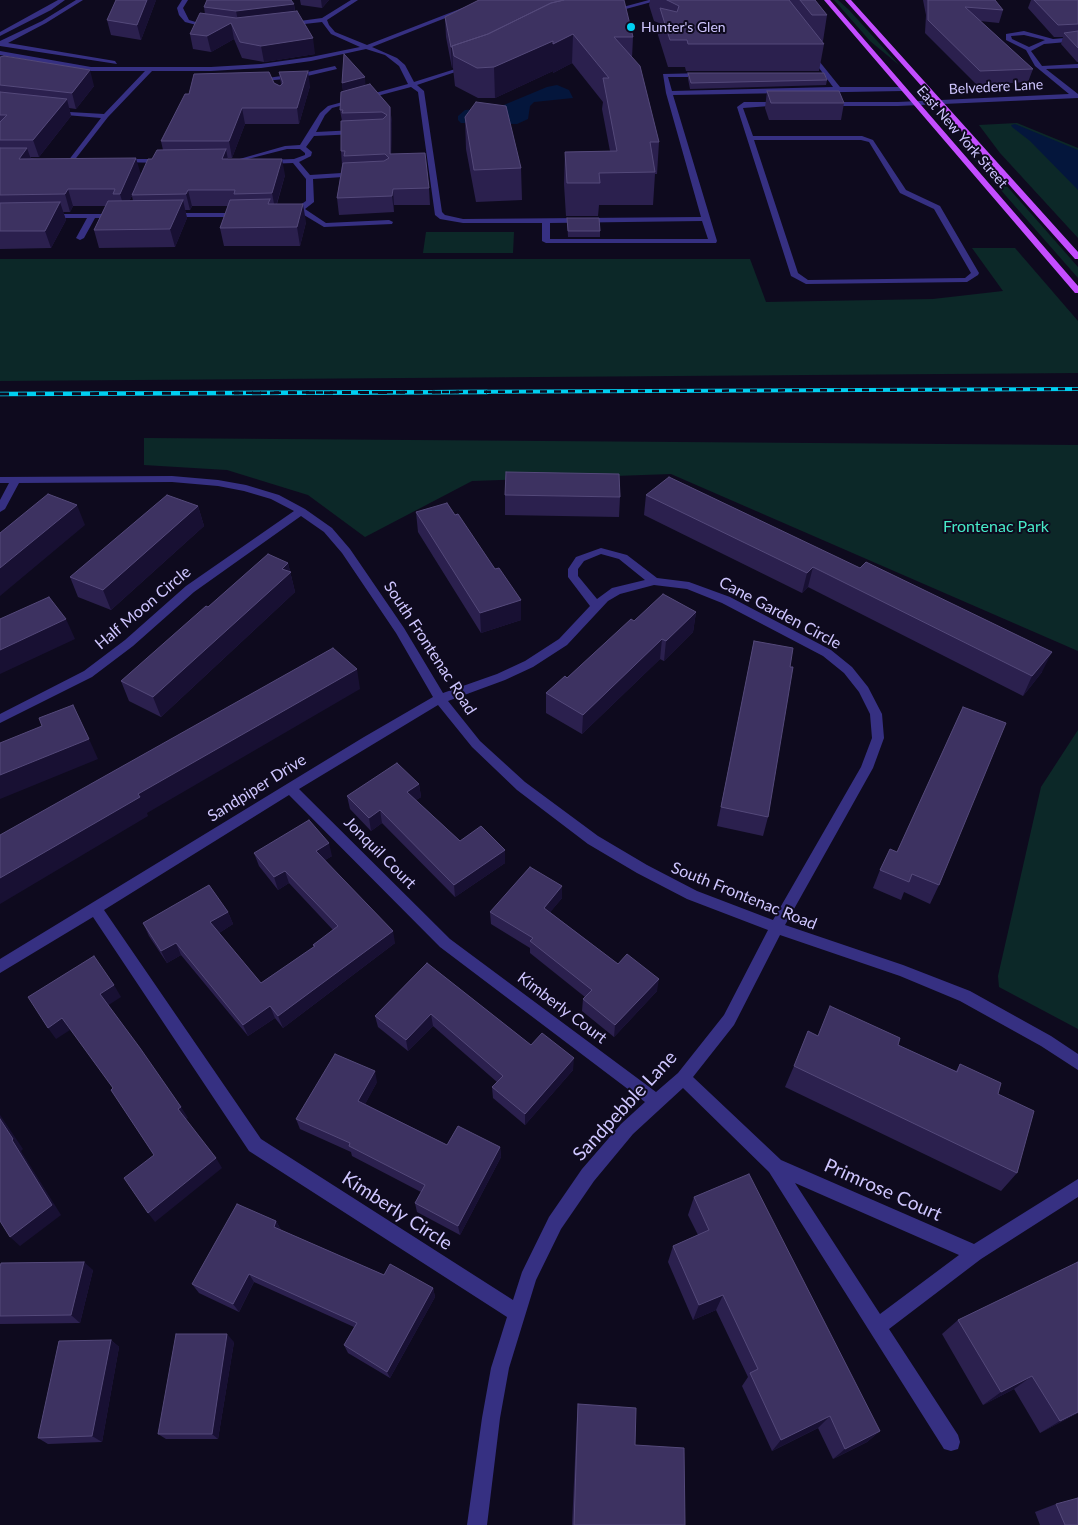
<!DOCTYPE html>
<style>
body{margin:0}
canvas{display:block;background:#0e0a1e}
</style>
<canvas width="1078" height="1525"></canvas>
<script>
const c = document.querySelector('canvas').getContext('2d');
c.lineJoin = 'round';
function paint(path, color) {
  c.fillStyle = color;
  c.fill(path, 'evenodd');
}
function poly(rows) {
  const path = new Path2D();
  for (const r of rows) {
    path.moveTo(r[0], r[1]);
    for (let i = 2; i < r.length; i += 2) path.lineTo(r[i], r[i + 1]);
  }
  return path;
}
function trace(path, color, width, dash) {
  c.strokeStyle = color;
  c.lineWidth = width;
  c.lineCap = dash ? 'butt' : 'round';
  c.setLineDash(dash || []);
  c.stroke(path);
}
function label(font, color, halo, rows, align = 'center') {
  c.font = font + ' Lato,sans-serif';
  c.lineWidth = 4;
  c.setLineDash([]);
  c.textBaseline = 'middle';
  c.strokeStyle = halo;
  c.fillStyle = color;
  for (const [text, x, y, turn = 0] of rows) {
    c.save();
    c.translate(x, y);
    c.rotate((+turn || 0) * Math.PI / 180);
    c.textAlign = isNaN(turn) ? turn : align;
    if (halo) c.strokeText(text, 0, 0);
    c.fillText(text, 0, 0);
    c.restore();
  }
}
const green = poly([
 [834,0,838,0,849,10,899,65,870,41],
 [1017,123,1078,148,1078,238,1000,153,979,125],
 [964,148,1005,184,1078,267,1078,278],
 [426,232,514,232,513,253,423,253],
 [972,248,1015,248,1078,321,1078,373,0,381,0,259,750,259,766,302,933,299,1003,291],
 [144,438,1078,445,1078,651,671,474,472,481,365,537,308,495,227,470,144,465],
 [1078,730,1078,1029,999,987,998,976,1041,787]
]);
const water = poly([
 [557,85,569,90,573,98,534,102,530,106,528,119,517,124,461,123,458,120,458,116,465,110,499,107,547,87],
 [1015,124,1078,150,1078,190,1030,141,1012,127,1011,125]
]);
const minor = poly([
 [58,0,65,0,51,10,0,36,0,32,58,0],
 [76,0,83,0,46,23,8,43,115,61,117,64,0,46,0,41,42,21,76,0],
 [182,0,188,0,183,8,189,20,212,27,212,29,185,22,179,15,177,8,182,0],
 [351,0,358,0,327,20,329,25,335,32,367,45,483,0,491,0,372,47,397,58,405,65,414,82,468,65,473,66,417,85,424,91,442,212,445,215,463,219,701,217,666,93,663,74,705,73,708,75,705,77,668,77,672,91,833,87,808,53,811,51,840,87,903,87,906,89,903,91,673,95,717,241,716,243,546,243,542,241,542,223,463,223,440,219,435,215,418,92,411,87,332,108,325,115,316,132,356,130,359,132,356,134,314,136,306,147,312,152,311,156,299,162,310,175,358,172,362,174,358,176,313,179,314,202,305,209,326,223,389,220,393,222,392,224,324,227,299,212,284,215,284,211,297,207,306,201,306,179,293,163,266,164,263,162,266,160,294,159,305,155,305,153,300,149,287,149,236,162,236,160,285,146,300,145,320,113,328,106,408,84,399,66,385,55,366,49,311,61,261,68,211,71,152,71,108,117,73,162,71,163,68,161,101,118,54,114,52,113,52,111,104,114,145,71,91,71,0,55,0,51,91,67,211,67,261,64,311,57,360,47,331,34,322,22,287,26,285,23,322,18,351,0],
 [702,221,708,239,550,239,550,223,702,221],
 [649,0,659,0,611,13,608,11,649,0],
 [1024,31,1053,39,1078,37,1078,41,1044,44,1031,51,1042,66,1078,64,1078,68,1046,69,1078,94,1078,98,898,106,828,106,825,104,828,102,898,102,1069,94,1035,66,1026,50,1006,40,1006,34,1024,31],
 [1024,35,1045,40,1029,47,1012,39,1011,36,1024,35],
 [335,66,337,69,303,77,256,82,253,80,303,73,335,66],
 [781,102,783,103,783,105,743,108,753,136,862,136,873,140,906,190,940,206,979,273,978,275,967,282,806,284,791,276,737,107,744,102,781,102],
 [754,140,861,140,869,142,900,193,934,209,971,273,965,278,808,280,798,273,754,140],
 [121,159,163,159,166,161,163,163,119,162,118,161,121,159],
 [167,213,240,213,244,215,240,217,167,217,167,213],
 [45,214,118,214,122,216,118,218,95,218,84,238,80,240,76,238,87,218,45,218,45,214],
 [172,476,218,480,246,485,279,495,305,509,332,528,350,549,404,628,443,693,497,674,525,661,559,639,590,606,568,577,568,569,576,557,601,548,627,555,657,578,689,582,730,597,831,650,852,667,868,687,882,714,884,738,873,768,785,925,903,965,970,991,1051,1036,1078,1054,1078,1070,1041,1046,960,1001,900,976,780,935,734,1025,693,1077,781,1160,974,1244,1078,1179,1078,1197,981,1259,889,1329,958,1435,960,1442,958,1449,951,1451,944,1449,769,1172,683,1088,633,1134,594,1181,561,1229,536,1280,509,1368,500,1418,487,1525,467,1525,482,1418,491,1368,507,1317,249,1151,93,917,0,973,0,959,364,737,433,697,396,633,342,553,324,532,301,516,194,592,133,646,92,677,0,723,0,714,84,671,125,640,186,586,294,511,271,499,244,491,218,486,172,482,19,483,5,509,0,512,0,500,9,483,0,483,0,477,172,476],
 [601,554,619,559,645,580,612,588,597,599,578,576,578,569,584,561,601,554],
 [654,585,687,589,722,603,823,656,844,673,859,692,870,714,872,738,861,767,773,920,697,891,647,865,598,836,525,782,480,741,448,701,505,680,533,667,567,645,608,601,620,594,654,585],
 [438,705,472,747,517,790,588,844,637,873,687,899,768,930,724,1015,678,1073,656,1092,450,939,299,789,438,705],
 [289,795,440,947,645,1102,621,1124,582,1169,549,1217,522,1272,513,1300,261,1139,104,910,289,795],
 [795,1183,959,1255,880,1314,795,1183]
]);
const major = poly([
 [824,0,830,0,1078,286,1078,293,1075,293,824,0],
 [845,0,851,0,1078,252,1078,259,1075,259,845,0]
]);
const railFar1 = poly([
 [218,393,1078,389]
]);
const rail = poly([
 [0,394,487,392]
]);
const wall = poly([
 [156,0,141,40,111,35,107,20],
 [300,0,329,0,322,8,301,5],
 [650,0,815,0,827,15,823,41,822,41,824,44,819,71,686,71,685,67,668,67,658,35,659,23,654,21,649,5],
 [923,0,995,0,1003,10,999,23,980,21,1033,69,1028,82,977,85,925,33,926,15],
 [1031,0,1078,0,1078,62,1077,62,1061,44,1063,37,1054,37,1028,8],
 [294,4,295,11,315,54,264,62,242,58,234,39,211,52,193,49,190,34,205,14,204,7],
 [445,17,633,37,632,58,659,142,657,174,655,174,653,205,599,205,598,216,566,216,564,184,565,152,610,151,602,109,603,102,572,63,553,73,553,71,495,98,478,98,455,86,453,68,452,68,446,37],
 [0,57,94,86,76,109,69,108,71,116,39,157,30,157,31,158,141,175,152,159,163,150,161,141,189,94,274,83,280,86,281,84,279,72,310,86,299,124,245,124,232,158,228,158,228,159,285,175,277,204,306,222,300,246,224,246,220,228,228,206,192,206,190,210,185,210,187,218,175,247,99,248,94,230,106,206,73,206,70,212,63,212,66,220,51,248,0,249],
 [132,196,133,201,129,201],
 [688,73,827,80,826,85,690,89,688,79],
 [342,83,365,86,390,107,392,123,391,154,429,188,430,205,394,205,394,212,339,215,337,198,342,165,341,151,342,121,340,110,343,91],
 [767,91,844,103,841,120,769,120,765,108],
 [465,117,521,168,522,200,476,202,466,149],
 [567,218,600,231,600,237,568,237],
 [505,495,620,497,619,517,505,515],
 [646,495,860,568,1042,672,1023,696,808,587,802,593,644,515],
 [198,506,204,526,111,610,78,597,70,577],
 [416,512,455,515,495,569,521,600,521,620,481,633,418,532],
 [288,563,295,592,161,717,129,701,121,681],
 [696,612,693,632,664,661,660,659,582,734,546,713,546,693,567,678,634,621],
 [754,641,790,667,768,817,763,836,717,826],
 [419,784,421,797,416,800,460,841,505,850,505,863,455,897,382,823,371,831,350,809,347,796],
 [897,852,939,885,930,904,904,892,901,900,873,888,880,870],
 [254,853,332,856,325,860,395,943,283,1028,275,1018,248,1036,181,955,167,963,149,936,143,923,228,912,233,924,219,933,261,983,314,947,313,945,333,930,289,883,278,890,259,866],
 [562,886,562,898,550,912,618,964,657,991,614,1037,582,1011,583,999,585,997,530,953,530,948,491,924,490,912],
 [427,963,531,1045,573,1070,525,1125,493,1098,492,1087,497,1082,433,1026,408,1051,378,1027,375,1016],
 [818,1036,898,1045,956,1071,960,1064,998,1094,1017,1173,1001,1191,785,1087,794,1066],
 [377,1082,365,1104,447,1145,500,1147,501,1157,460,1235,417,1212,415,1203,421,1192,352,1156,351,1152,300,1129,296,1119],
 [694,1197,880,1431,867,1442,833,1459,818,1428,772,1451,742,1386,748,1377,716,1310,693,1320,668,1262,673,1246,698,1235,688,1215],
 [276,1221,281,1230,384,1275,433,1288,435,1297,390,1378,348,1353,344,1345,354,1327,254,1282,239,1312,199,1293,192,1284],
 [1078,1262,1078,1413,1040,1433,1014,1389,983,1405,942,1334,958,1320],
 [0,1267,93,1270,80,1323,0,1324],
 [111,1340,119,1347,102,1442,48,1444,38,1438],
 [234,1342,218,1439,166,1439,158,1434],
 [578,1404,635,1445,685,1525,572,1525,577,1416],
 [1056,1504,1078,1525,1040,1525,1035,1512]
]);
const shadedWall = poly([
 [147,0,156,0,141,40,137,25],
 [321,0,329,0,322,8],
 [294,4,296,20,239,26,236,11],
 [231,23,234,39,211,52,207,36],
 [573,34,572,63,553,73,553,44],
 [313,38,315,54,264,62,261,46],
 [553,41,553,71,495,98,494,67],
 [451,47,452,47,453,68,452,68],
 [90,70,94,86,76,109,72,93],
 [308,71,310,86,299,124,297,108],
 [365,77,366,94,344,100,342,83],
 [67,99,71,116,39,157,33,140],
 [390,107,392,123,391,170,390,154],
 [242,108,245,124,232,158,229,141],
 [27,148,33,165,19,159],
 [226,149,229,165,222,159],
 [136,158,141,175,125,211,120,194],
 [282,159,285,175,275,209,272,193],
 [68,189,73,206,70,212,65,194],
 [393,189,394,205,394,212,392,196],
 [188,190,192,206,190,210,186,194],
 [183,200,187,218,175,247,170,229],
 [60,202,66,220,51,248,45,231],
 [303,204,306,222,300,246,297,227],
 [77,505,85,525,0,596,0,568],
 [198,506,204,526,111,610,103,590],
 [288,563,295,592,161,717,153,697],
 [813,567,808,587,802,593,807,573],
 [521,600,521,620,481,633,480,613],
 [696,612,693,632,664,661,666,641],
 [66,619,75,639,0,674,0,650],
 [662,639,660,659,582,734,583,715],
 [1052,652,1042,672,1023,696,1032,676],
 [357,669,360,689,147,813,148,816,0,904,0,878,138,794],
 [89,739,98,759,0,799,0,775],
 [419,784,421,797,409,805,407,792],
 [380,810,382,823,371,831,369,818],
 [329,843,332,856,319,864,316,851],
 [505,850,505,863,455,897,454,885],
 [285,871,289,883,278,890,274,877],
 [562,886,562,898,544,920,544,908],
 [228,912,233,924,216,935,210,922],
 [393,931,395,943,283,1028,278,1016],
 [176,943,181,955,167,963,161,951],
 [659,979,657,991,614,1037,615,1025],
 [114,985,121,997,107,1006,100,994],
 [270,1006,275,1018,248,1036,243,1025],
 [431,1014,433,1026,408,1051,406,1040],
 [62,1018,70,1030,56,1039,48,1028],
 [574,1058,573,1070,525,1125,525,1114],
 [375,1071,377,1082,361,1112,358,1101],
 [181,1107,188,1118,185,1120,178,1109],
 [0,1115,23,1149,21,1151,61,1215,20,1246,10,1237,12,1140,0,1119],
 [500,1147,501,1157,460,1235,458,1226],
 [216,1158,222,1168,155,1222,148,1213],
 [276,1221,281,1230,274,1227],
 [84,1262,93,1270,80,1323,71,1315],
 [249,1274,254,1282,239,1312,233,1304],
 [433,1288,435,1297,390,1378,387,1372],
 [723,1295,716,1310,693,1320,699,1305],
 [227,1334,234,1342,218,1439,212,1434],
 [111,1340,119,1347,102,1442,92,1436],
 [1032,1376,1014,1389,983,1405,1001,1392],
 [1078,1412,1078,1413,1040,1433,1060,1421],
 [830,1416,818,1428,772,1451,781,1440],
 [880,1431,867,1442,833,1459,845,1449]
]);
const building = poly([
 [116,0,147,0,137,25,107,20,116,0],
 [207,0,291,0,294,4,236,11,204,7,207,0],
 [479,0,564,0,551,3,488,34,452,46,452,47,451,47,445,17,479,0],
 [564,0,624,0,633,37,614,37,640,66,659,142,650,142,655,172,599,173,600,183,567,183,565,152,617,151,603,78,609,78,573,34,553,44,553,41,494,67,477,68,454,56,452,46,488,34,551,3,564,0],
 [667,0,789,0,824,44,688,44,687,40,670,40,660,8,677,12,679,6,667,0],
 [800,0,815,0,827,15,812,15,800,0],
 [928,0,995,0,1003,10,965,7,1033,69,980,71,928,20,928,0],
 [1034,0,1078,0,1078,24,1058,25,1034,0],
 [297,11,313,38,261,46,240,42,231,23,207,36,190,34,200,13,236,18,297,11],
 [1078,31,1078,48,1064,33,1078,31],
 [344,54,365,77,342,83,344,54],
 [4,56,90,70,72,93,0,85,0,57,4,56],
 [308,71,297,108,242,108,229,141,161,141,185,94,189,94,194,74,269,72,274,83,280,86,283,83,279,72,308,71],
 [688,73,824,73,827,80,691,83,688,73],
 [370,84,390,107,390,154,425,153,429,188,393,189,392,196,337,198,343,163,384,161,389,158,385,154,344,156,345,151,341,151,341,121,383,119,387,115,382,112,342,113,343,110,340,110,341,92,370,84],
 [767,91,839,91,844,103,771,103,767,91],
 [0,92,67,99,33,140,0,140,0,122,7,115,0,115,0,92],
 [476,102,506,106,521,168,474,170,465,117,476,102],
 [0,148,27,148,19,159,136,158,120,194,113,194,115,189,68,189,65,194,0,195,0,148],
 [226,149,222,159,282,159,272,193,234,194,235,190,188,190,186,194,132,195,148,159,152,159,157,150,226,149],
 [270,199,268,204,303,204,297,227,220,228,230,200,270,199],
 [183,200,170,229,94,230,108,201,183,200],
 [60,202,45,231,0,231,0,203,60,202],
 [567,218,599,218,600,231,568,231,567,218],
 [506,472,619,474,620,497,505,495,506,472],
 [669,477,860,568,866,562,1052,652,1032,676,813,567,807,573,646,495,669,477],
 [48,494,77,505,0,568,0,533,48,494],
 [167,495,198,506,103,590,70,577,167,495],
 [447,503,455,515,458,514,495,569,499,568,521,600,480,613,416,512,447,503],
 [268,554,288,563,282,569,291,572,153,697,121,681,206,606,208,607,268,554],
 [663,594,696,612,666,641,662,639,583,715,546,693,565,676,567,678,631,619,634,621,663,594],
 [49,597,66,619,0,650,0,619,49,597],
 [754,641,793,648,790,667,793,667,768,817,721,807,754,641],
 [333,648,357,669,138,794,140,797,0,878,0,835,333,648],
 [73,705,89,739,0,775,0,743,42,726,39,718,73,705],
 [963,707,1006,723,939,885,912,874,909,882,880,870,890,849,897,852,963,707],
 [397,763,419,784,407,792,460,841,481,826,505,850,454,885,380,810,369,818,347,796,397,763],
 [309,820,329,843,316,851,393,931,278,1016,270,1006,243,1025,176,943,161,951,143,923,209,885,228,912,210,922,261,983,315,946,313,945,338,926,285,871,274,877,254,853,309,820],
 [530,867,562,886,544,908,618,964,627,954,659,979,615,1025,583,999,592,990,530,941,533,938,490,912,530,867],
 [94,956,114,985,100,994,140,1048,181,1107,178,1109,216,1158,148,1213,124,1178,154,1155,111,1090,113,1088,62,1018,48,1028,28,997,94,956],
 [427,963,531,1045,542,1033,574,1058,525,1114,492,1087,503,1076,431,1014,406,1040,375,1016,427,963],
 [830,1006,900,1038,898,1045,957,1072,960,1064,1001,1083,998,1094,1034,1111,1017,1173,794,1066,808,1031,818,1036,830,1006],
 [335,1054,375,1071,358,1101,447,1145,458,1126,500,1147,458,1226,415,1203,425,1185,349,1146,350,1143,296,1119,335,1054],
 [0,1119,13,1139,12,1140,52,1205,10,1237,0,1221,0,1119],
 [749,1174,880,1431,845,1449,830,1416,781,1440,750,1373,758,1369,723,1295,699,1305,673,1246,709,1230,694,1197,749,1174],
 [237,1204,276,1221,274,1227,384,1275,390,1264,433,1288,387,1372,344,1345,357,1323,249,1274,233,1304,192,1284,237,1204],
 [84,1262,71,1315,0,1316,0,1267,1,1263,84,1262],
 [1078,1262,1078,1412,1060,1421,1032,1376,1001,1392,958,1320,1078,1262],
 [176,1334,227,1334,212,1434,158,1434,176,1334],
 [111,1340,92,1436,38,1438,59,1341,111,1340],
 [578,1404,636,1408,635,1445,684,1448,685,1525,574,1525,578,1404],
 [1078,1498,1078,1525,1065,1525,1056,1504,1078,1498]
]);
const markers = [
 [631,27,5,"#00cff1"]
];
const farPoinames = [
 ["Hunter's Glen",641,27]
];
const farStreetnames = [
 ["Belvedere Lane",996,87,-3],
 ["East New York Street",962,137,49]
];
const parkNames = [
 ["Frontenac Park",996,527]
];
const streetNames = [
 ["Half Moon Circle",143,608,-40],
 ["Cane Garden Circle",780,613,28],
 ["South Frontenac Road",430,648,57],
 ["Sandpiper Drive",257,788,-32],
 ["Jonquil Court",380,853,45],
 ["South Frontenac Road",744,896,22],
 ["Kimberly Court",562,1008,37]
];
const nearStreetnames = [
 ["Sandpebble Lane",625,1106,-47],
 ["Primrose Court",883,1190,24],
 ["Kimberly Circle",397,1211,33]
];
paint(green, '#0c2828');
paint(water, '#04163c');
paint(minor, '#363082');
paint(major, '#c44dff');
trace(railFar1, '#00cff1', 4);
trace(rail, '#00cff1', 4.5);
trace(railFar1, '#0e0a1e', 2.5, [7]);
trace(rail, '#0e0a1e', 3, [9]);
paint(wall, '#2b204e');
paint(shadedWall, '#181033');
paint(building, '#3d3261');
trace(building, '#54497a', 1);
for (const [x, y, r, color] of markers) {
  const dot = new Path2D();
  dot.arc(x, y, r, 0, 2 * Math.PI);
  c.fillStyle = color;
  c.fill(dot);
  trace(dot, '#0e0a1e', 2);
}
label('14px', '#cfc6ff', '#0e0a1e', farPoinames, 'left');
label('14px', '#cfc6ff', '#0e0a1e', farStreetnames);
label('16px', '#47eac8', '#0e0a1e', parkNames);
label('16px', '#cfc6ff', '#0e0a1e', streetNames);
label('19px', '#cfc6ff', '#0e0a1e', nearStreetnames);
</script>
